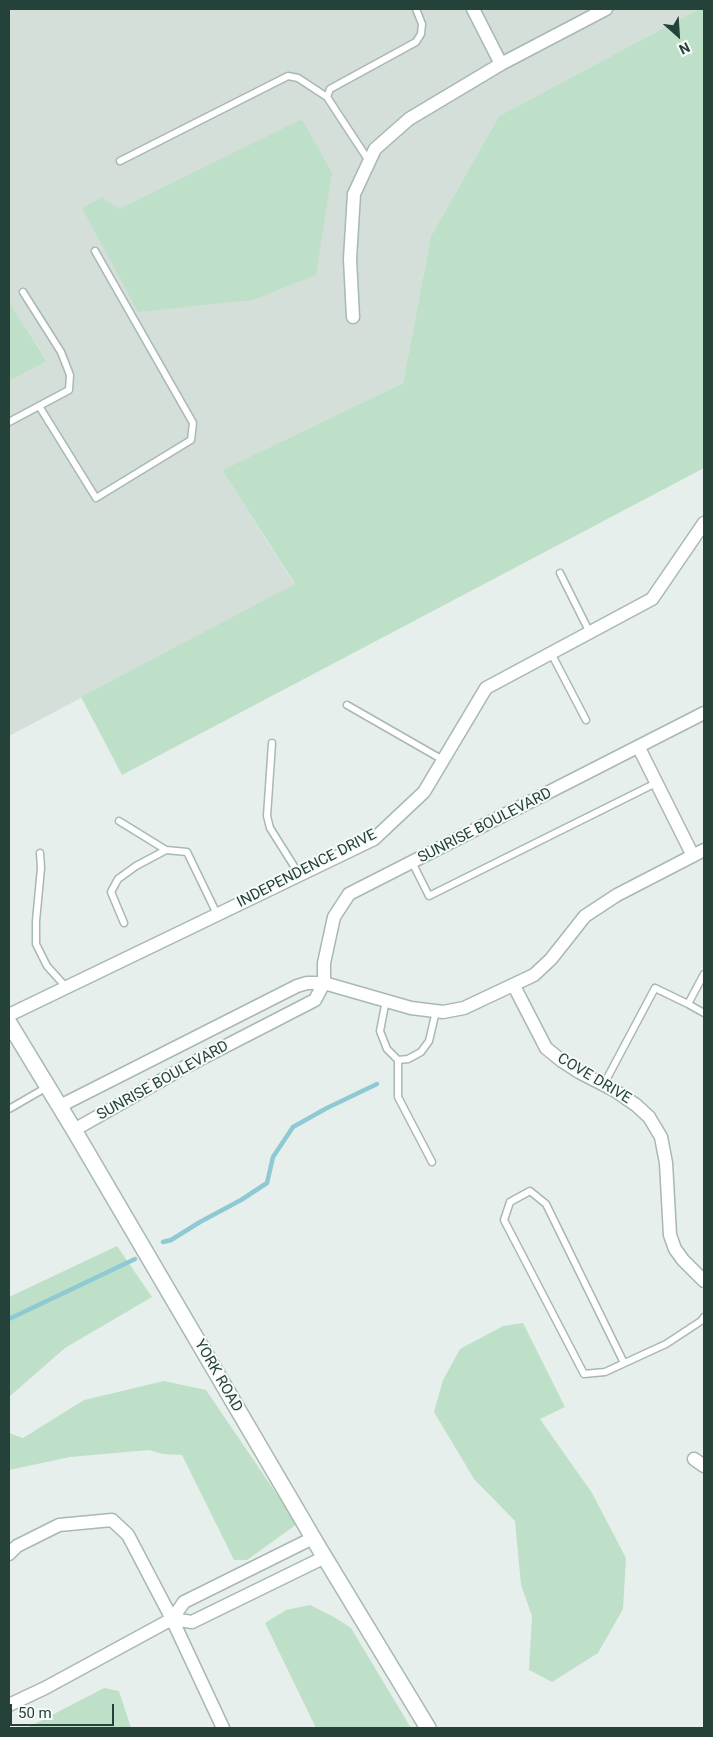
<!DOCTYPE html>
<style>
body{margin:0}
#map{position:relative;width:713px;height:1737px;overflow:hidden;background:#e6efeb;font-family:Roboto,sans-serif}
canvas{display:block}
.frame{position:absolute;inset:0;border:10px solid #24423a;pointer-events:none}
.north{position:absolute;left:653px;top:10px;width:50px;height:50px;-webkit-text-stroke:4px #f7fbf9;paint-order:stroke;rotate:154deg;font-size:14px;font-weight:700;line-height:20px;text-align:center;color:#24423a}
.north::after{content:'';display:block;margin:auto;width:18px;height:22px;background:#24423a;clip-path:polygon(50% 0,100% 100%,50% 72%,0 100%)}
.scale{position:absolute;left:10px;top:1704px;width:104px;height:22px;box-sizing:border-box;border:2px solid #24423a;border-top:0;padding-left:6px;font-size:15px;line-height:18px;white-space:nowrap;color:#24423a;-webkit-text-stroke:4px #f7fbf9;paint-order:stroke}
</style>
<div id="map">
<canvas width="713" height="1737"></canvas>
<div class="frame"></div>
<div class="north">N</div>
<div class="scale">50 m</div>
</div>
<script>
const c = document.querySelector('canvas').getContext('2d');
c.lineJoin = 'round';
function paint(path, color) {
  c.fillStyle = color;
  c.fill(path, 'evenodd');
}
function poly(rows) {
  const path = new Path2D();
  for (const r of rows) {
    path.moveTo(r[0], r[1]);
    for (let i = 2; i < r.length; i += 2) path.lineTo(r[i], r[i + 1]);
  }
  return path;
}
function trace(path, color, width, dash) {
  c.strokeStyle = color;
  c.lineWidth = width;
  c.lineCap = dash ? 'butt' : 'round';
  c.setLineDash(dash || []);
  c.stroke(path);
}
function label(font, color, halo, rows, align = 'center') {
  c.font = font + ' Roboto,sans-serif';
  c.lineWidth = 4;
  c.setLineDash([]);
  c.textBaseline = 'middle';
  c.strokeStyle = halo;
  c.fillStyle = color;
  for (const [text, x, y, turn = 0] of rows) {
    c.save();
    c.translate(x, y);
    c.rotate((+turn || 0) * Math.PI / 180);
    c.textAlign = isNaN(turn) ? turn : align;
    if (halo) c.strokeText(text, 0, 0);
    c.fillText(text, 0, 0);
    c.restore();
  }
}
const built = poly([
 [9,9,699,9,499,116,431,236,403,383,222,470,295,585,9,736,9,381,47,360,9,302]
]);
const green = poly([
 [699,9,704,9,704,468,122,775,81,697,295,584,222,470,403,383,431,236,499,116],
 [302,119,332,173,316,275,253,300,138,312,82,208,102,197,119,209],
 [9,302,47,361,9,381],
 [117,1246,152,1297,65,1348,9,1397,9,1297],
 [523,1323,565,1407,540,1419,592,1493,626,1558,623,1609,598,1653,552,1682,529,1670,532,1616,521,1585,515,1521,474,1479,434,1412,443,1380,460,1349,503,1326],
 [164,1381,206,1390,297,1524,247,1560,234,1560,182,1455,163,1454,149,1450,70,1457,9,1470,9,1433,23,1438,84,1400],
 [310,1605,334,1617,351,1628,411,1728,316,1728,265,1623,286,1610],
 [104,1688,119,1691,131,1728,27,1728]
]);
const stream = poly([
 [163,1242,171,1240,200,1222,241,1200,267,1183,273,1157,293,1127,327,1108,377,1084],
 [9,1319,135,1259]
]);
const service = poly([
 [120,161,288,76,298,78,327,97],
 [369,161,327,97,330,89,416,42,421,34,422,24,416,9],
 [23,292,61,352,70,375,69,390,39,406],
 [9,422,39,406,96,498,191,440,193,423,95,251],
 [560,573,590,633],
 [551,653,586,720],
 [347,705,443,760],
 [272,743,267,816,270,828,299,874],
 [119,821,166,850,187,852,217,914],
 [40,853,41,868,36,921,36,944,47,966,66,987],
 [412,862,429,896,656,783],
 [124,923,111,892,118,879,136,866,166,850],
 [386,1000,380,1031,387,1049,398,1060,408,1059,421,1052,429,1041,436,1011],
 [688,1004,704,1013],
 [398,1060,398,1097,432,1162],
 [604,1084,655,988,688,1004,704,974],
 [9,1109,47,1087],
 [624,1363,546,1204,530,1191,510,1202,504,1220,584,1374,605,1372,666,1344,701,1321,704,1317]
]);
const minor = poly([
 [473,9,501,64,606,9],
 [353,317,350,259,354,194,375,149,409,119,501,64],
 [639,748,693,856],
 [514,986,546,1048,562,1061,579,1072,614,1090,636,1105,649,1117,661,1137,666,1163,670,1235,675,1249,683,1260,704,1281],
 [9,1015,374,839,424,792,486,688,652,599,704,523],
 [60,1106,297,986,307,983,324,983,411,1008,443,1012,464,1008,534,975,551,959,585,916,617,895,704,850],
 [74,1130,183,1068,315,1000,324,983,324,963,334,917,349,894,704,713],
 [694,1459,704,1466],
 [9,1554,17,1546,59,1525,112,1520,128,1535,172,1619,223,1728],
 [172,1619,192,1622,325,1557],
 [9,1705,45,1688,172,1619,184,1602,313,1538]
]);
const tertiary = poly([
 [9,1023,74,1130,319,1548,428,1728]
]);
const streetNames = [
 ["SUNRISE BOULEVARD",485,826,-27],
 ["INDEPENDENCE DRIVE",307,869,-27],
 ["COVE DRIVE",594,1079,31],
 ["SUNRISE BOULEVARD",163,1081,-29],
 ["YORK ROAD",218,1376,60]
];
paint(built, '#d4dfda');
paint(green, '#bfe0c8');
trace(stream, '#8ec9d4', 4.5);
trace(service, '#a8b8b2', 9);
trace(minor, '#a8b8b2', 15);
trace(tertiary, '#a8b8b2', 18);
trace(service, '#fff', 6);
trace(minor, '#fff', 12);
trace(tertiary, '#fff', 15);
label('15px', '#24423a', '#f7fbf9', streetNames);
</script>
